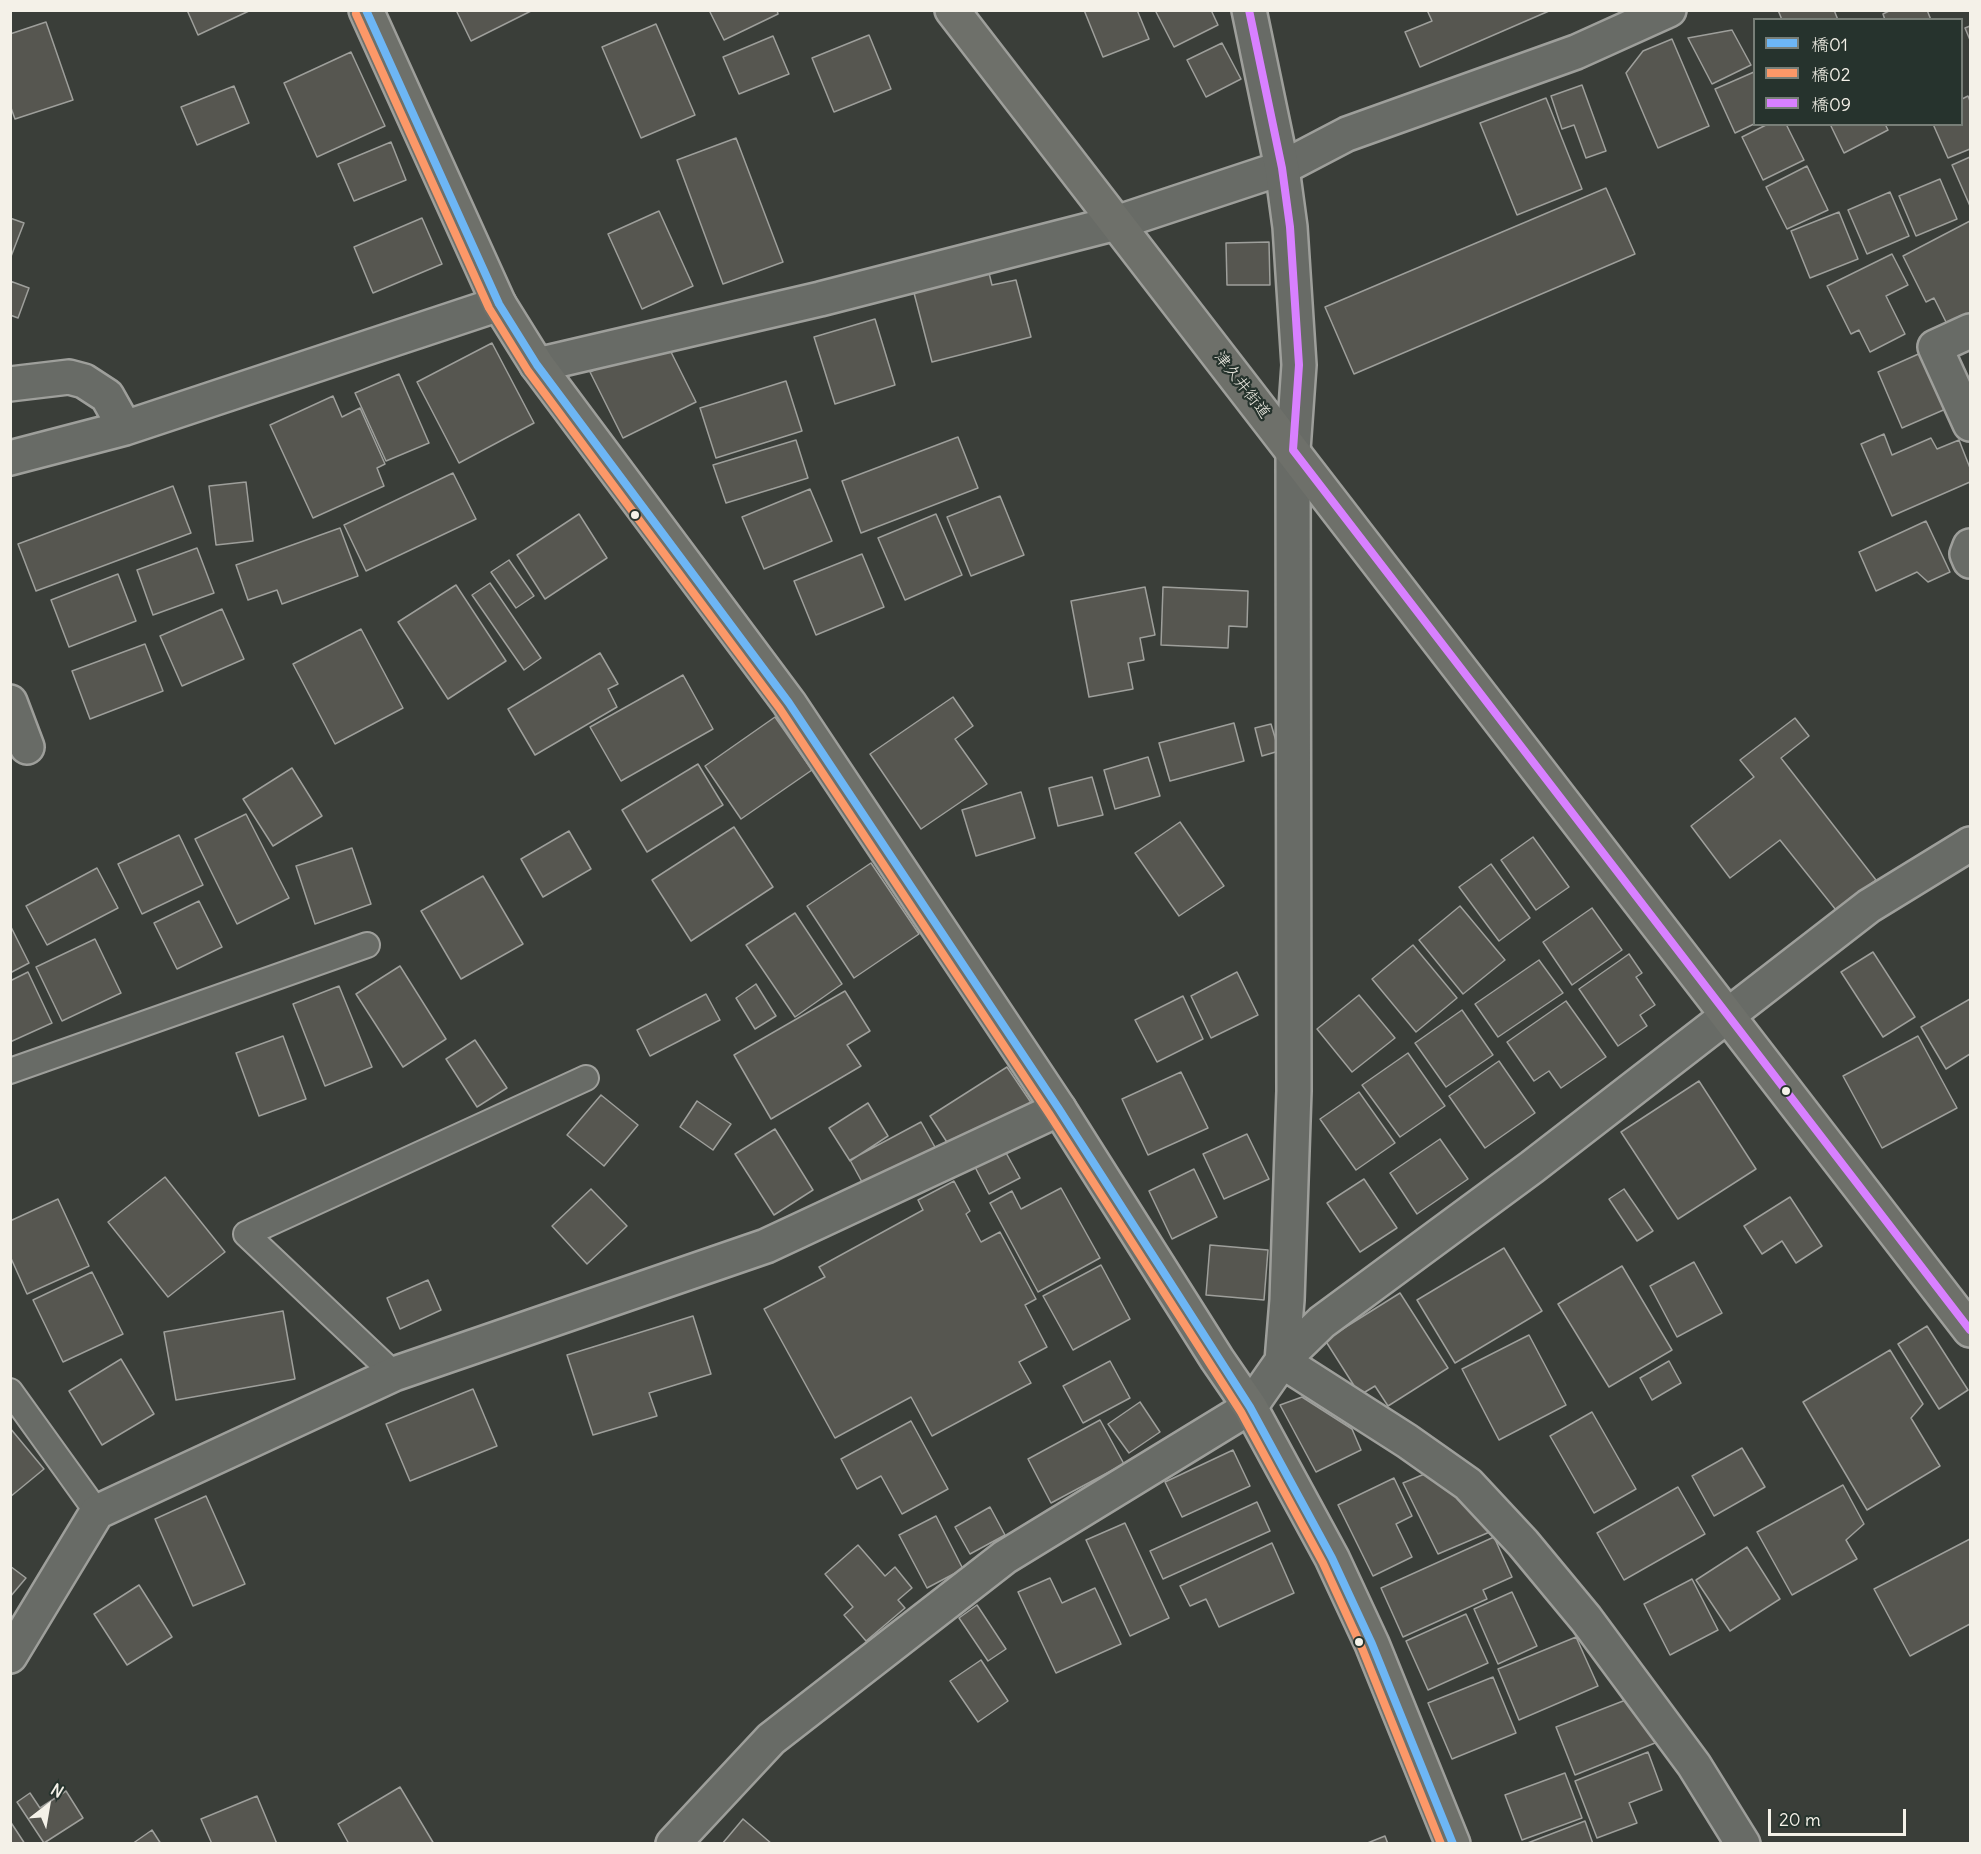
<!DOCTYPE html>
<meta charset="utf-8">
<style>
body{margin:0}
#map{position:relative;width:1981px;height:1854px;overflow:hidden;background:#3a3e39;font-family:Delius,"Klee One",sans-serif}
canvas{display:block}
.frame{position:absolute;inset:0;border:12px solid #f4f1e8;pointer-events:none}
.legend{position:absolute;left:1753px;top:18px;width:210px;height:108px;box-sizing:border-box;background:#26332d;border:2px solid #787f78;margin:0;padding:8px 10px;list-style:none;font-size:18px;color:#f4f1e8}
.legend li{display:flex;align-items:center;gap:12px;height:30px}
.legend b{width:30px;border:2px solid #787f78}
.north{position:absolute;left:18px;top:1776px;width:60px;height:60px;-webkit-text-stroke:4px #26332d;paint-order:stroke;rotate:31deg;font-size:16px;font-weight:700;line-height:24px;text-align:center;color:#f4f1e8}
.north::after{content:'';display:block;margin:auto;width:21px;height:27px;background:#f4f1e8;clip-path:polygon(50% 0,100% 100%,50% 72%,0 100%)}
.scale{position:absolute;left:1768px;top:1809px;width:138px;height:27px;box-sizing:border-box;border:3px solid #f4f1e8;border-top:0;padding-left:8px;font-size:18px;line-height:21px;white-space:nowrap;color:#f4f1e8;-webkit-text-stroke:4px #26332d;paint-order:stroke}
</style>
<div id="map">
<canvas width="1981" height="1854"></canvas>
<div class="frame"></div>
<ul class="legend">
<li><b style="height:8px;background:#6db6f5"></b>橋01</li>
<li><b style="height:8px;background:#fc9868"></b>橋02</li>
<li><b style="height:8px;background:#d880ff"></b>橋09</li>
</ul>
<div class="north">N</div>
<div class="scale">20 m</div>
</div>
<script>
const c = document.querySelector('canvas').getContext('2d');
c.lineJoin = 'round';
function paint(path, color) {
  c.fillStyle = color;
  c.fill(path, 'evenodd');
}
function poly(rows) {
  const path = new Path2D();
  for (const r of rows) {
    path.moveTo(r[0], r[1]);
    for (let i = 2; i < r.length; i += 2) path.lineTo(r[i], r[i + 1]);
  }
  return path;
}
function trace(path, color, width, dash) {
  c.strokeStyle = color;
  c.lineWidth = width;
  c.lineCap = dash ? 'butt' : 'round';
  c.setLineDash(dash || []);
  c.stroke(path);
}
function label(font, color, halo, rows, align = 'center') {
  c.font = font + ' Delius,"Klee One",sans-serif';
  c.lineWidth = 4.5;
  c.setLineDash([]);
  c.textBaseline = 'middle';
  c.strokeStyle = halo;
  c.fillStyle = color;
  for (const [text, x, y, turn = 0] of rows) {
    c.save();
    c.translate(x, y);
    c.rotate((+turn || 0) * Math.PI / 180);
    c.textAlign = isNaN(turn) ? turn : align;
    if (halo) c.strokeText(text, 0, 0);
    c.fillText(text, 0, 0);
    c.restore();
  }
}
const building = poly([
 [187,10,251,10,198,35,187,10],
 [456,10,533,10,471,41,456,10],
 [709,10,777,10,778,14,724,40,709,10],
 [1084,10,1137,10,1149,39,1103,57,1084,10],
 [1155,10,1211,10,1218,25,1174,47,1155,10],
 [1427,10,1549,10,1549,11,1420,67,1405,32,1432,21,1427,10],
 [1778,10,1834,10,1838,20,1782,20,1778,10],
 [1891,10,1927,10,1931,20,1885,20,1883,14,1891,10],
 [46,22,73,100,15,119,10,105,10,34,46,22],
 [656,24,695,115,641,138,602,47,656,24],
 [1970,26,1970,40,1965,28,1970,26],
 [1732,30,1751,65,1712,84,1688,38,1732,30],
 [869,35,891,89,834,112,812,58,869,35],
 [773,36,789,74,739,94,723,57,773,36],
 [1672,39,1709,126,1658,148,1626,73,1643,51,1672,39],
 [1222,43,1241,79,1206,97,1187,60,1222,43],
 [351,52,385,126,317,157,284,83,351,52],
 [1754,72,1754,124,1735,133,1715,89,1754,72],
 [1582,85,1606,151,1586,158,1574,125,1562,129,1551,96,1582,85],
 [234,86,249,123,197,145,181,107,234,86],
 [1968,96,1970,101,1970,149,1948,158,1933,124,1962,124,1962,99,1968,96],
 [1546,98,1582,189,1517,215,1480,123,1546,98],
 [1768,124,1786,124,1804,160,1763,180,1742,137,1768,124],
 [1830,124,1885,124,1888,130,1844,153,1830,124],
 [736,138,783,262,723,284,677,160,736,138],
 [391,142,406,180,354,201,338,164,391,142],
 [1970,157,1970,206,1952,165,1970,157],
 [1807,166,1828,210,1787,229,1766,187,1807,166],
 [1940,179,1957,219,1916,236,1899,196,1940,179],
 [1606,188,1635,254,1354,374,1325,307,1606,188],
 [1890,192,1909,236,1867,254,1848,210,1890,192],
 [659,211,693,286,642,309,608,234,659,211],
 [1839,212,1858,259,1810,278,1791,231,1839,212],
 [10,218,24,223,10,259,10,218],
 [422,218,442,264,373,293,354,247,422,218],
 [1970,221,1970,313,1947,324,1934,298,1926,302,1903,256,1970,221],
 [1269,242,1270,285,1227,285,1226,243,1269,242],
 [1892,254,1908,285,1886,296,1905,334,1870,352,1859,330,1851,334,1827,286,1892,254],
 [989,273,992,285,1016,280,1031,337,932,362,914,293,989,273],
 [10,281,29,288,18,318,10,315,10,281],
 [875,319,895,385,835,404,814,337,875,319],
 [663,336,696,402,623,438,590,372,663,336],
 [492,343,534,423,459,463,417,382,492,343],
 [1923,352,1948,408,1902,428,1878,372,1923,352],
 [399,374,429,443,386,461,355,393,399,374],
 [786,381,802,431,716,458,700,408,786,381],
 [333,396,342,417,360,408,385,464,377,468,384,486,313,518,270,425,333,396],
 [1884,434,1892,455,1931,438,1937,449,1959,440,1970,468,1970,482,1892,516,1861,444,1884,434],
 [958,437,978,488,861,533,842,481,958,437],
 [796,440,808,478,726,503,713,465,796,440],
 [453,473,476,519,366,571,344,525,453,473],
 [246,482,253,541,216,545,209,486,246,482],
 [173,486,191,533,36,591,18,544,173,486],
 [810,489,832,541,764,569,742,517,810,489],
 [1000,496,1024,555,971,576,947,517,1000,496],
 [579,514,607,558,545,599,517,555,579,514],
 [936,514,962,575,905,600,878,538,936,514],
 [1926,521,1950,572,1928,582,1917,572,1876,591,1859,552,1926,521],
 [340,528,358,576,282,604,277,590,248,600,236,565,340,528],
 [197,548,214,593,153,615,137,570,197,548],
 [862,554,884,607,816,635,794,581,862,554],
 [509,560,534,596,516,608,491,572,509,560],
 [118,574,136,621,69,647,51,600,118,574],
 [490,583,541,658,524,670,472,595,490,583],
 [456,585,506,661,448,699,398,622,456,585],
 [1145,587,1155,635,1140,638,1144,660,1128,663,1133,689,1089,697,1071,601,1145,587],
 [1163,587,1248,591,1247,627,1229,626,1228,648,1161,645,1163,587],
 [222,609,244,659,182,686,160,636,222,609],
 [361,629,403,708,335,744,293,664,361,629],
 [145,644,163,691,90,719,72,671,145,644],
 [600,653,618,684,608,689,617,707,535,755,508,709,600,653],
 [683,675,713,729,621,781,590,727,683,675],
 [953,697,973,726,955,739,987,784,921,829,870,754,953,697],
 [775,717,812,770,741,819,705,766,775,717],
 [1795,718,1809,736,1781,758,1876,880,1836,910,1780,840,1730,878,1691,826,1754,777,1740,760,1795,718],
 [1234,723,1244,761,1170,781,1159,743,1234,723],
 [1271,724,1279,751,1262,756,1255,728,1271,724],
 [1148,757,1160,796,1115,809,1104,770,1148,757],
 [698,764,723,805,647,852,622,810,698,764],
 [292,768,322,816,273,846,243,799,292,768],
 [1092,777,1103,815,1058,826,1049,788,1092,777],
 [1021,792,1035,838,976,856,962,810,1021,792],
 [246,814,289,898,237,924,195,839,246,814],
 [1180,822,1224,886,1179,916,1135,853,1180,822],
 [734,827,773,887,691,941,652,880,734,827],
 [569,831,591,869,543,897,521,859,569,831],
 [179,835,203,885,142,914,118,864,179,835],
 [1533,837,1569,887,1536,910,1501,860,1533,837],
 [352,848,371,904,315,924,296,866,352,848],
 [871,863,919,934,854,978,807,906,871,863],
 [1491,864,1530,918,1499,941,1459,887,1491,864],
 [97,868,118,908,47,945,26,906,97,868],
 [483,876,523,944,461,979,421,911,483,876],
 [199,901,222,947,177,969,154,923,199,901],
 [1460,906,1505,960,1463,994,1419,940,1460,906],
 [1592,908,1622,950,1572,985,1543,942,1592,908],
 [795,913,842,984,795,1017,746,945,795,913],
 [10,925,29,963,10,973,10,925],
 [95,939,121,993,62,1021,36,967,95,939],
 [1413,945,1457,998,1416,1032,1372,979,1413,945],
 [1873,952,1915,1017,1883,1037,1841,972,1873,952],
 [1629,954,1642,973,1636,977,1655,1005,1640,1015,1647,1026,1618,1046,1579,989,1629,954],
 [1539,960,1563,993,1498,1037,1475,1004,1539,960],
 [400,966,446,1039,403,1067,356,994,400,966],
 [28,972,52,1023,10,1042,10,981,28,972],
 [1237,972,1258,1015,1211,1038,1191,996,1237,972],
 [756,984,776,1016,755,1029,736,998,756,984],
 [339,986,372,1067,325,1086,293,1004,339,986],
 [845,991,870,1031,847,1045,861,1066,771,1119,734,1055,845,991],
 [706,994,720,1020,650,1056,637,1030,706,994],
 [1359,995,1395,1038,1352,1072,1317,1029,1359,995],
 [1183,996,1203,1039,1157,1062,1135,1020,1183,996],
 [1970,999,1970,1054,1946,1069,1921,1027,1970,999],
 [1566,1001,1606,1057,1561,1088,1549,1071,1534,1081,1507,1042,1566,1001],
 [1462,1010,1493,1055,1446,1087,1415,1043,1462,1010],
 [283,1036,306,1099,259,1116,236,1053,283,1036],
 [1918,1036,1957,1108,1882,1148,1843,1076,1918,1036],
 [475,1040,507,1088,477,1107,446,1059,475,1040],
 [1408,1053,1445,1106,1400,1137,1362,1085,1408,1053],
 [1499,1061,1535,1113,1485,1148,1449,1096,1499,1061],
 [1007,1067,1032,1104,954,1153,930,1116,1007,1067],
 [1181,1072,1208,1128,1148,1155,1122,1099,1181,1072],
 [1699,1081,1756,1169,1678,1219,1621,1132,1699,1081],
 [1359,1092,1395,1143,1356,1170,1320,1119,1359,1092],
 [601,1095,638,1125,604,1166,567,1135,601,1095],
 [697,1101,731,1124,713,1150,680,1127,697,1101],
 [868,1103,888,1136,850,1161,829,1128,868,1103],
 [921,1122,940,1156,869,1195,850,1160,921,1122],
 [775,1129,813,1190,774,1215,735,1154,775,1129],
 [1247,1134,1269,1179,1224,1199,1203,1154,1247,1134],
 [1440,1139,1468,1179,1417,1214,1390,1173,1440,1139],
 [1005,1151,1020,1178,989,1194,975,1167,1005,1151],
 [1194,1169,1217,1217,1172,1239,1149,1191,1194,1169],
 [165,1177,225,1252,168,1297,108,1222,165,1177],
 [1364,1179,1397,1228,1360,1252,1327,1203,1364,1179],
 [954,1181,970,1211,966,1214,981,1242,1000,1232,1036,1299,1025,1305,1047,1347,1019,1362,1031,1383,932,1436,911,1397,835,1438,764,1309,825,1277,819,1267,923,1210,918,1200,954,1181],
 [1061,1188,1100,1258,1038,1292,990,1203,1012,1191,1021,1209,1061,1188],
 [591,1189,627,1226,587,1264,552,1226,591,1189],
 [1624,1189,1653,1231,1637,1241,1609,1199,1624,1189],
 [1790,1197,1822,1246,1796,1263,1782,1241,1762,1254,1744,1226,1790,1197],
 [58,1199,89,1266,27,1294,10,1256,10,1221,58,1199],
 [1210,1245,1268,1250,1264,1300,1206,1295,1210,1245],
 [1504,1248,1542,1311,1455,1363,1417,1300,1504,1248],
 [1694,1262,1722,1313,1677,1337,1650,1286,1694,1262],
 [1101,1265,1130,1319,1073,1350,1043,1296,1101,1265],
 [1622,1266,1672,1350,1609,1387,1558,1304,1622,1266],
 [92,1272,123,1334,63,1362,33,1300,92,1272],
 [428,1280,441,1310,400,1329,387,1298,428,1280],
 [1400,1293,1448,1368,1388,1406,1375,1386,1360,1395,1325,1340,1400,1293],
 [283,1311,295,1379,176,1400,164,1332,283,1311],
 [693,1316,711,1374,649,1393,657,1416,593,1435,567,1355,693,1316],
 [1927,1326,1968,1390,1939,1409,1898,1344,1927,1326],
 [1529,1335,1566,1405,1499,1440,1462,1369,1529,1335],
 [1890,1350,1923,1404,1911,1418,1940,1466,1867,1510,1803,1402,1890,1350],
 [121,1359,154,1414,102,1445,69,1391,121,1359],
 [1110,1361,1130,1398,1083,1423,1063,1386,1110,1361],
 [1669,1361,1681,1383,1652,1400,1640,1378,1669,1361],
 [473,1389,497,1446,410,1481,386,1424,473,1389],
 [1302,1397,1352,1429,1361,1450,1316,1472,1280,1405,1302,1397],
 [1140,1402,1160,1432,1129,1453,1108,1424,1140,1402],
 [1592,1412,1636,1489,1594,1513,1550,1436,1592,1412],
 [1100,1420,1124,1464,1051,1503,1028,1459,1100,1420],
 [911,1421,948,1489,902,1514,881,1476,857,1489,841,1459,911,1421],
 [10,1428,44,1469,10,1497,10,1428],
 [1742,1448,1765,1487,1714,1516,1692,1476,1742,1448],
 [1233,1450,1250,1486,1182,1517,1165,1482,1233,1450],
 [1434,1470,1492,1531,1438,1554,1403,1483,1434,1470],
 [1394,1478,1412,1516,1396,1524,1412,1557,1373,1576,1338,1505,1394,1478],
 [1843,1485,1864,1524,1846,1540,1857,1559,1792,1595,1757,1532,1843,1485],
 [1678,1487,1705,1534,1624,1580,1597,1533,1678,1487],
 [206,1496,245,1584,193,1606,155,1519,206,1496],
 [1257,1502,1270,1531,1163,1579,1150,1551,1257,1502],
 [990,1507,1005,1535,970,1554,955,1527,990,1507],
 [936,1516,963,1569,927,1588,899,1535,936,1516],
 [1125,1523,1169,1618,1130,1636,1086,1540,1125,1523],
 [1494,1537,1512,1577,1483,1590,1487,1599,1403,1637,1381,1588,1494,1537],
 [1970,1539,1970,1624,1910,1656,1874,1589,1970,1539],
 [1272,1543,1294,1593,1219,1627,1206,1599,1190,1606,1180,1586,1272,1543],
 [858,1545,885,1576,895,1567,912,1588,898,1600,905,1608,866,1641,844,1615,853,1607,825,1574,858,1545],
 [1747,1547,1780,1599,1730,1631,1696,1580,1747,1547],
 [10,1566,26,1578,10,1597,10,1566],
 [1050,1578,1062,1603,1095,1588,1121,1644,1056,1673,1018,1592,1050,1578],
 [1692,1579,1718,1630,1670,1655,1644,1604,1692,1579],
 [139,1585,172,1637,127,1665,94,1614,139,1585],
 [1512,1592,1537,1646,1498,1664,1474,1609,1512,1592],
 [977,1605,1006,1649,988,1661,959,1618,977,1605],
 [1466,1614,1488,1663,1428,1690,1406,1641,1466,1614],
 [1576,1637,1598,1686,1519,1720,1498,1669,1576,1637],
 [981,1660,1008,1701,978,1722,950,1681,981,1660],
 [1493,1677,1516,1733,1452,1759,1428,1703,1493,1677],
 [1636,1696,1655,1743,1575,1775,1556,1727,1636,1696],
 [1648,1752,1662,1790,1629,1803,1637,1823,1597,1838,1575,1781,1648,1752],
 [1565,1773,1582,1818,1522,1840,1505,1795,1565,1773],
 [400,1787,434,1844,349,1844,338,1824,400,1787],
 [66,1791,83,1818,44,1843,17,1802,30,1793,40,1808,66,1791],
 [257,1796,277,1844,212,1844,201,1819,257,1796],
 [743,1819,772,1844,722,1844,743,1819],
 [10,1821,25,1844,10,1844,10,1821],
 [1585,1821,1593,1844,1525,1844,1585,1821],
 [152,1830,161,1844,132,1844,152,1830],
 [1385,1836,1388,1844,1365,1844,1385,1836]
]);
const service = poly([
 [10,1071,367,945],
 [394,1374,246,1234,586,1078],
 [10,1391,97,1512]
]);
const minor = poly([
 [1970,331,1935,347,1970,424],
 [537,365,820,299,1116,223,1282,168,1347,134,1576,52,1669,10],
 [10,384,69,377,84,381,107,396,125,428],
 [10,458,125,428,499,304],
 [1970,546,1967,554,1970,561],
 [10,702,27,747],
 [1282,1361,1287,1300,1294,1091,1293,450],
 [1282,1361,1407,1441,1468,1484,1523,1543,1586,1619,1694,1765,1743,1844],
 [10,1656,97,1512,394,1374,766,1246,1059,1109],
 [673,1844,771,1739,1005,1557,1250,1407,1282,1361,1322,1322,1532,1167,1869,906,1970,844]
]);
const tertiary = poly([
 [1249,10,1282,168,1290,227,1299,365,1293,450]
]);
const primary = poly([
 [366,10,499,304,537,365,789,703,1059,1109,1217,1359,1250,1407,1332,1558,1372,1644,1453,1844]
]);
const trunk = poly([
 [952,10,1970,1330]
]);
const bus1 = poly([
 [366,10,499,304,537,365,789,703,1059,1109,1250,1407,1332,1558,1372,1644,1453,1844]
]);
const bus2 = poly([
 [356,14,489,308,528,371,780,709,1050,1115,1241,1412,1323,1563,1362,1648,1441,1844]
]);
const bus3 = poly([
 [1249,10,1282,168,1290,227,1299,365,1293,450,1970,1330]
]);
const markers = [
 [635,515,5,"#f4f1e8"],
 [1786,1091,5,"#f4f1e8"],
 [1359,1642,5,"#f4f1e8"]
];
const streetNames = [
 ["津久井街道",1242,385,52]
];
paint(building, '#565650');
trace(building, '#9e9f9b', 1.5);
trace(service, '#9e9f9b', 28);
trace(minor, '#9e9f9b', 38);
trace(tertiary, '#9e9f9b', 38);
trace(primary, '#9e9f9b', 38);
trace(trunk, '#9e9f9b', 38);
trace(service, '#686b66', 24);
trace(minor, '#686b66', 33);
trace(tertiary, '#686b66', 33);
trace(primary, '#6e706a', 33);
trace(trunk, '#6e706a', 33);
trace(bus1, '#6db6f5', 8);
trace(bus2, '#fc9868', 8);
trace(bus3, '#d880ff', 8);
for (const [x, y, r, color] of markers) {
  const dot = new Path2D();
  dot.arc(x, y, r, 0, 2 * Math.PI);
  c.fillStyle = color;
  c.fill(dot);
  trace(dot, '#26332d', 2);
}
label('16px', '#f4f1e8', '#26332d', streetNames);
</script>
